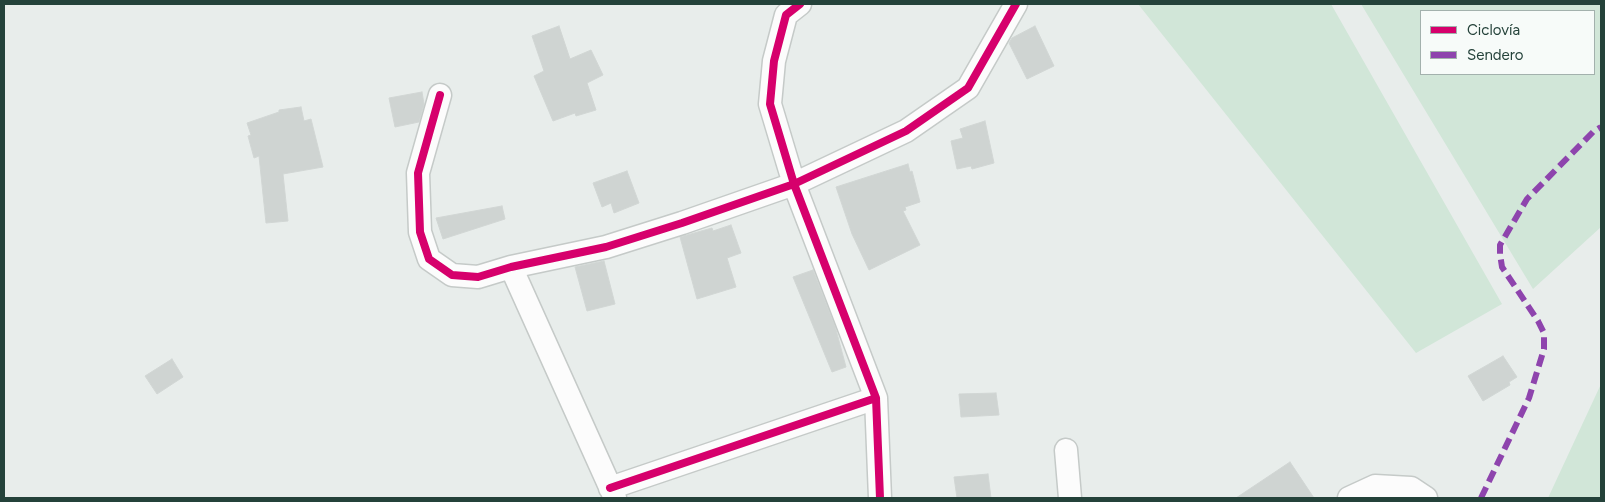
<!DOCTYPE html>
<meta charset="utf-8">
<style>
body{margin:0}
#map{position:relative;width:1605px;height:502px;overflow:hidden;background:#e8edeb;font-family:Figtree,sans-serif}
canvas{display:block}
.frame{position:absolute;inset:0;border:5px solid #24423a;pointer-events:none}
.legend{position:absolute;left:1420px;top:10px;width:175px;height:65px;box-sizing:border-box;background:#f7fbf9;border:1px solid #a3b1ad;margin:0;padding:6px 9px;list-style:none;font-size:15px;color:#24423a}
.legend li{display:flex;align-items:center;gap:10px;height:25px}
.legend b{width:25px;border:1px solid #a3b1ad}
</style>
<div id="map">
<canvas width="1605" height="502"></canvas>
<div class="frame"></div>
<ul class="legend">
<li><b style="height:6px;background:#d6006c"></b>Ciclovía</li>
<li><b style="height:6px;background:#8e44ad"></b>Sendero</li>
</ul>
</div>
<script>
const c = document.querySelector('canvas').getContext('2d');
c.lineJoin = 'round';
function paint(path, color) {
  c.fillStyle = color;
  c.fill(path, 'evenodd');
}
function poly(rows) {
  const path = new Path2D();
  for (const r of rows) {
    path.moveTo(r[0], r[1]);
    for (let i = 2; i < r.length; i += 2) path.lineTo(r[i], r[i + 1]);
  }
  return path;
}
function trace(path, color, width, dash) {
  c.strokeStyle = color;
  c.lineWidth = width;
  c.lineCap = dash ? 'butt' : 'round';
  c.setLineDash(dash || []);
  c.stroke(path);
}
const green = poly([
 [1138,4,1331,4,1502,304,1416,353],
 [1361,4,1601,4,1601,227,1533,289],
 [1421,11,1594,11,1594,74,1421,74],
 [1601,384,1601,498,1548,498]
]);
const building = poly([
 [559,26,570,59,591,50,603,75,587,83,596,110,576,116,575,113,553,121,534,76,544,71,532,36,559,26],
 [1035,26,1054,66,1027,79,1009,43,1012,38,1035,26],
 [422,92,424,104,419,122,395,127,389,98,422,92],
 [301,107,304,121,311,119,323,167,283,174,288,221,266,223,259,156,254,158,248,136,251,135,247,123,279,112,279,110,301,107],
 [985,121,994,163,972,169,971,166,957,169,951,141,963,138,960,129,985,121],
 [908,164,910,172,912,171,920,202,905,207,906,210,903,211,920,245,869,270,852,234,836,187,908,164],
 [627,171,639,203,614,213,611,203,602,207,593,183,627,171],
 [502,206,505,219,443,239,436,218,502,206],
 [731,225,741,253,727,258,736,287,697,299,680,237,712,228,713,231,731,225],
 [604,261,615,304,587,311,575,267,604,261],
 [813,270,835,326,846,367,832,372,793,277,813,270],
 [1503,356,1517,377,1509,382,1510,385,1483,401,1468,376,1503,356],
 [172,359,183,377,157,394,145,376,172,359],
 [996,393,999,415,961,417,959,394,996,393],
 [1290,462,1314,498,1236,498,1290,462],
 [988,474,991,498,957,498,954,477,988,474]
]);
const street = poly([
 [800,4,786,15,774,61,770,104,794,184,876,398,880,498],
 [440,95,418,173,420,232,429,259,452,275,478,277,511,267,606,247,682,223,794,184,906,131,968,88,1016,4],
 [511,267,615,498],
 [1066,450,1070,498],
 [610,488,876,398],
 [1349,498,1375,486,1411,488,1426,498]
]);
const quiet = poly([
 [1481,498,1529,398,1544,349,1544,333,1538,321,1502,267,1500,254,1500,245,1527,199,1593,132,1601,127]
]);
const cycleway = poly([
 [800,4,786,15,774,61,770,104,794,184,876,398,880,498],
 [440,95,418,173,420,232,429,259,452,275,478,277,511,267,606,247,682,223,794,184,906,131,968,88,1016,4],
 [610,488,876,398]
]);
paint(green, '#d1e6d8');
paint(building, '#cfd4d2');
trace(building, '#d1d6d4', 1);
trace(street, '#c5cac8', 25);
trace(street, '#fcfcfc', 22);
trace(quiet, '#8e44ad', 6, [12, 6]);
trace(cycleway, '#d6006c', 8);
</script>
